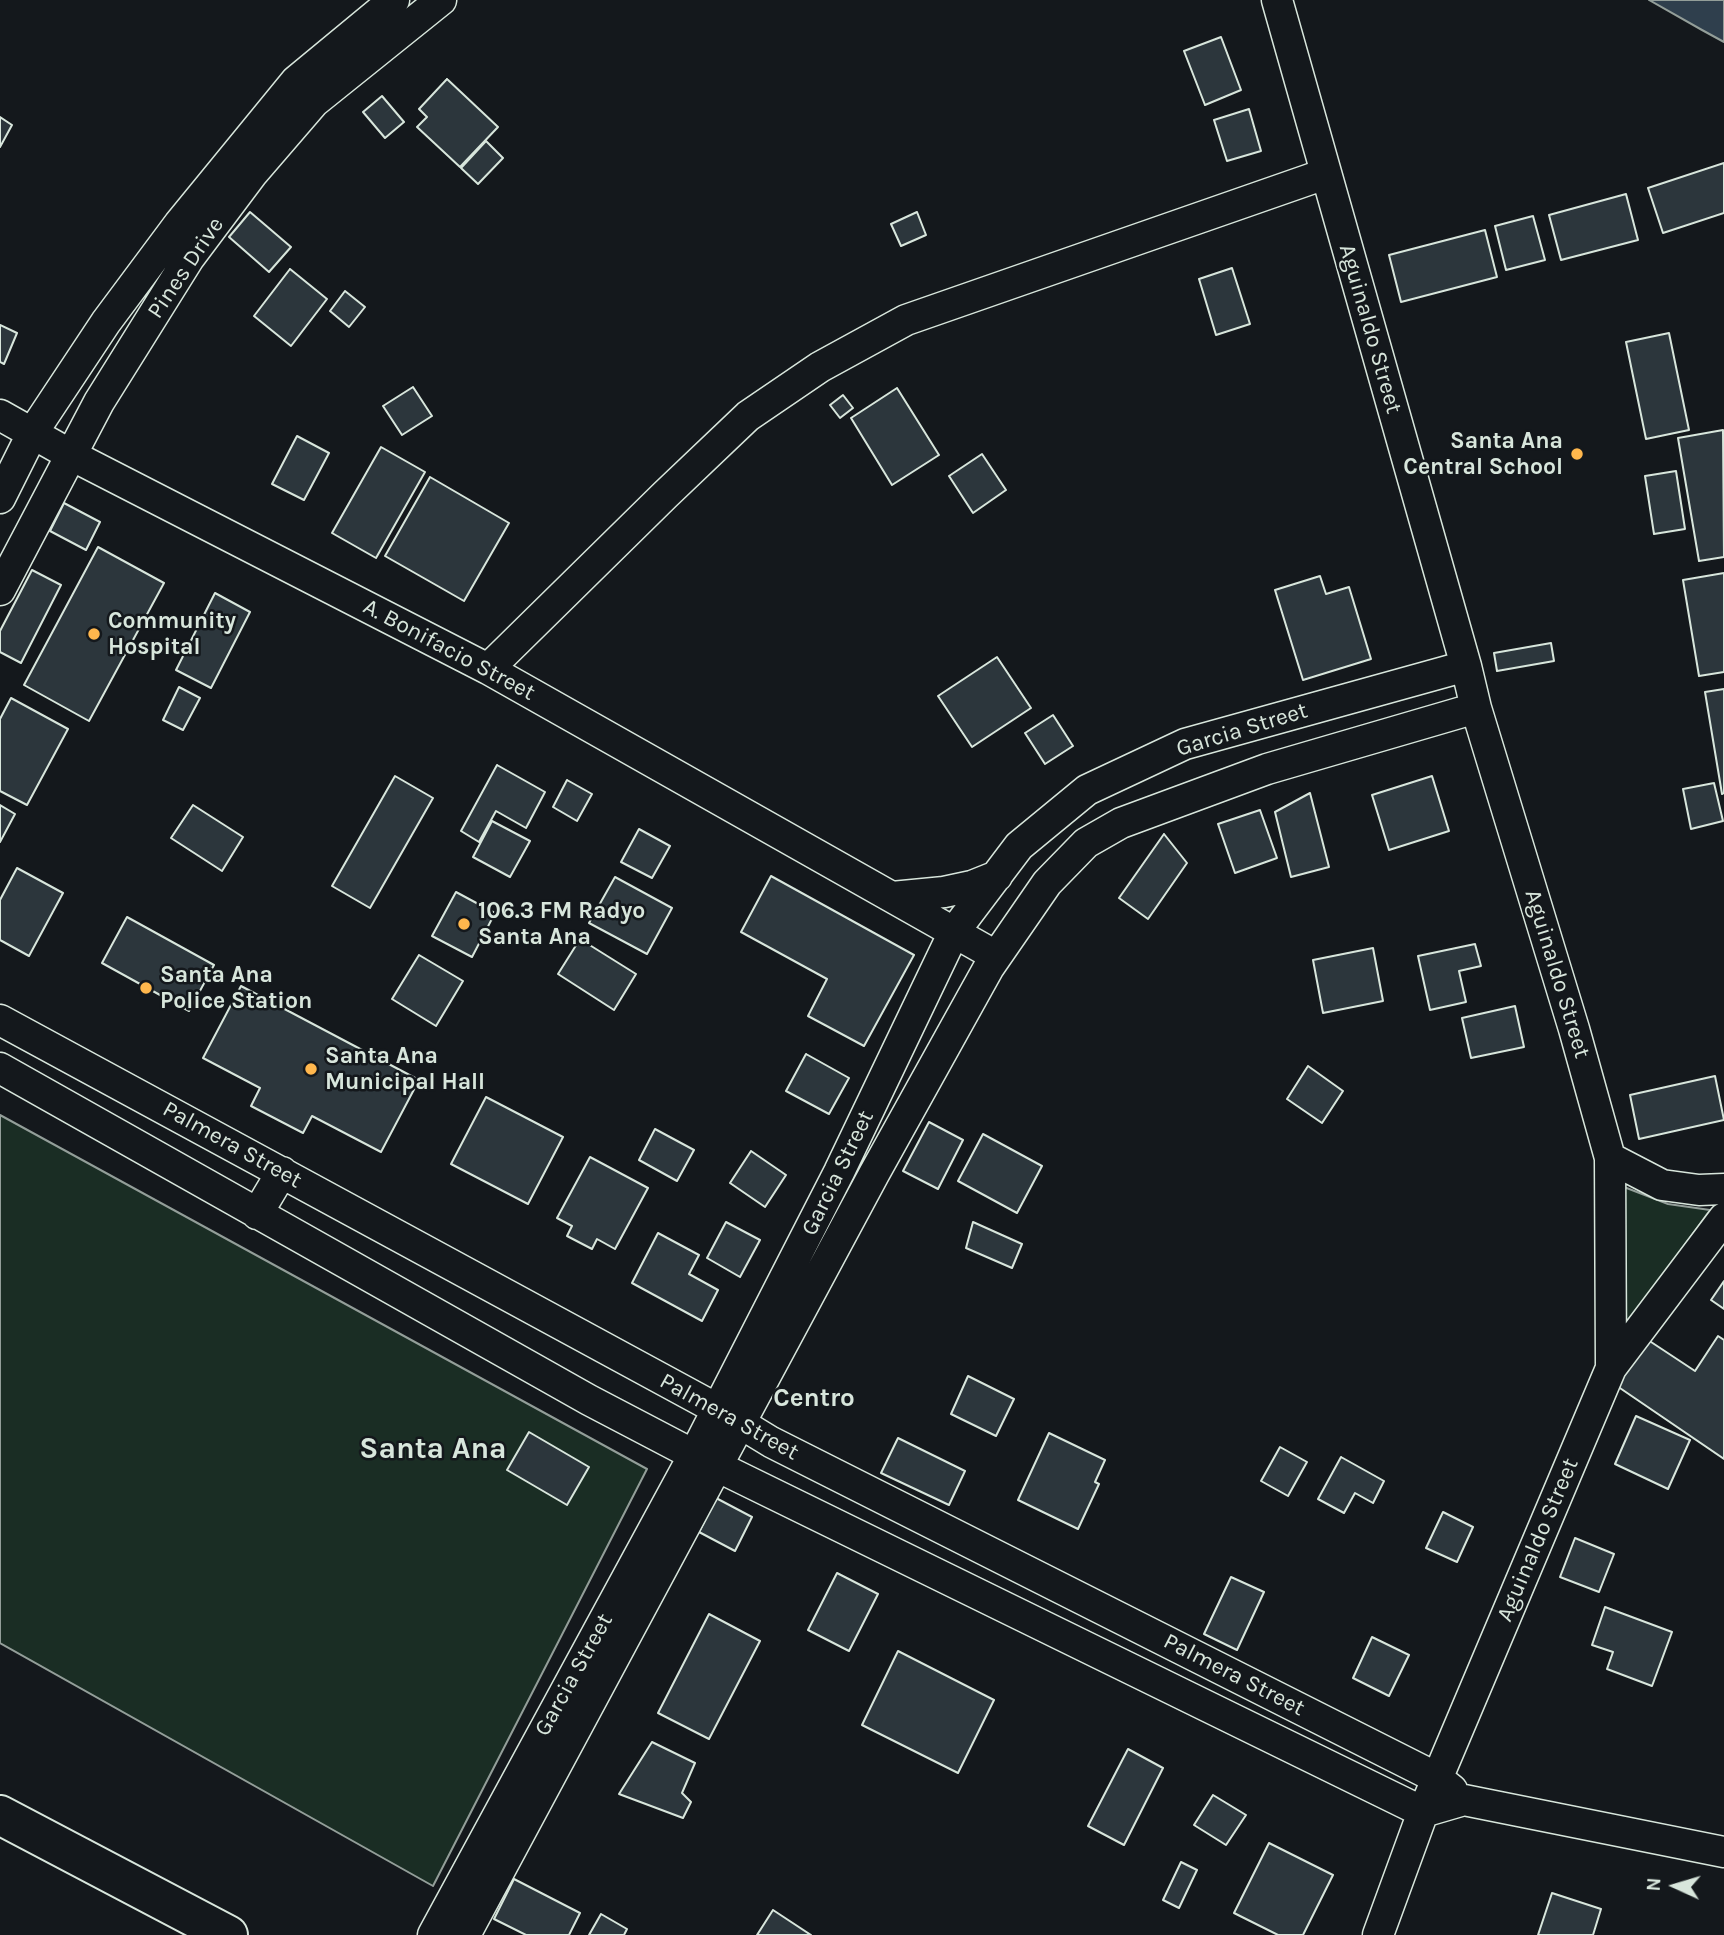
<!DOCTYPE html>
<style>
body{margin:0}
#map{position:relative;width:1724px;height:1935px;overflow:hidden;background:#14181c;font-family:Karla,sans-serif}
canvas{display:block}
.north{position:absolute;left:1640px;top:1851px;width:70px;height:70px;-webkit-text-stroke:5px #14181c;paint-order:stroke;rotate:274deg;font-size:19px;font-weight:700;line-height:28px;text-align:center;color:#d8e6dc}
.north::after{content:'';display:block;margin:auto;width:24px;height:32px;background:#d8e6dc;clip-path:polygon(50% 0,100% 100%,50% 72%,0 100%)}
</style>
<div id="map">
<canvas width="1724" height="1935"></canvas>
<div class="north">N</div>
</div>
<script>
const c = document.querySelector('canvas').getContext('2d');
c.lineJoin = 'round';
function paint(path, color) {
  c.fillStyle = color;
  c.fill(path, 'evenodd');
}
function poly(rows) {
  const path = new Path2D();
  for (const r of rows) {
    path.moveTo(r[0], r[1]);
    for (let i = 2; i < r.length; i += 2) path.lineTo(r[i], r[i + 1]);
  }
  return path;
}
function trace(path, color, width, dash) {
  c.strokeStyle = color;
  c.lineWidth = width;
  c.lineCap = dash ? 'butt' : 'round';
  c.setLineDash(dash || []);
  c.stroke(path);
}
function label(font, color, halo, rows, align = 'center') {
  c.font = font + ' Karla,sans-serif';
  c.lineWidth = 5;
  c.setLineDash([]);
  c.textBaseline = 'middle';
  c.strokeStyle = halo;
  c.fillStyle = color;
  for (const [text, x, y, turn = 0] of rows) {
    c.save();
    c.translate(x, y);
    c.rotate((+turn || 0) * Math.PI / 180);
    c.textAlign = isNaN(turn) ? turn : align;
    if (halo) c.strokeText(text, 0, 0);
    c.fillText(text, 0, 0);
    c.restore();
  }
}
const green = poly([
 [0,1115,647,1469,433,1886,0,1643,0,1115],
 [1624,1187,1668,1204,1710,1210,1619,1336,1624,1187]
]);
const water = poly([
 [1649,0,1724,0,1724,42,1702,30,1649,0]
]);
const building = poly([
 [1221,37,1241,90,1205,105,1184,51,1221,37],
 [447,79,498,127,460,167,417,127,427,117,419,109,447,79],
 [382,96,404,122,385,138,363,112,382,96],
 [1249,109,1261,151,1227,161,1214,120,1249,109],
 [0,117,12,125,0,147,0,117],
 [486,141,503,158,478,184,461,168,486,141],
 [1724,163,1724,213,1663,233,1648,188,1724,163],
 [1626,194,1638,240,1561,260,1549,215,1626,194],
 [250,212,291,247,269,272,229,237,250,212],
 [917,212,926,235,901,246,891,224,917,212],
 [1533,216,1545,260,1506,270,1495,226,1533,216],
 [1485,230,1497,277,1401,302,1389,255,1485,230],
 [1232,268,1250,324,1216,335,1199,279,1232,268],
 [290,269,327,299,291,346,254,316,290,269],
 [345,291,365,307,349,327,330,311,345,291],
 [0,325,17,333,4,364,0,362,0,325],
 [1669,333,1689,430,1646,439,1626,342,1669,333],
 [413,387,432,416,402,435,383,406,413,387],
 [897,388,939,455,892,485,851,418,897,388],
 [843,395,853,408,840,418,830,405,843,395],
 [1723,430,1724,557,1699,561,1678,438,1723,430],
 [297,436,329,453,304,500,272,484,297,436],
 [381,447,425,472,376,558,332,533,381,447],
 [982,454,1006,490,973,513,949,476,982,454],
 [1676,471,1685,529,1654,534,1645,476,1676,471],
 [430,477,509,523,464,601,385,556,430,477],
 [64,503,100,522,86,550,50,531,64,503],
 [98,547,164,583,89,721,24,685,98,547],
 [32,570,61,585,21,663,0,652,0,631,32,570],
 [1724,573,1724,672,1699,676,1683,580,1724,573],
 [1320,576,1326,594,1349,587,1371,659,1303,680,1275,590,1320,576],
 [215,593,250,612,211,688,176,670,215,593],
 [1551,643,1554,661,1497,671,1494,653,1551,643],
 [997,657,1031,708,972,747,938,696,997,657],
 [179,687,200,698,183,730,163,720,179,687],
 [1724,689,1724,793,1722,794,1705,692,1724,689],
 [11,698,68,729,27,805,0,791,0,719,11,698],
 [1053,715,1073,746,1045,764,1025,733,1053,715],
 [497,765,545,792,526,828,496,811,479,842,461,831,497,765],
 [395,776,433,798,370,908,332,886,395,776],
 [1432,776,1449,831,1389,850,1372,795,1432,776],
 [567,780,592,794,577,821,553,807,567,780],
 [1714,783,1723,821,1691,829,1683,789,1714,783],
 [1310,793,1329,867,1291,877,1275,812,1310,793],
 [0,805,15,814,0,842,0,805],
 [193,805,243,837,222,871,171,838,193,805],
 [1260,810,1277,858,1235,873,1218,824,1260,810],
 [492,821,530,841,510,877,473,857,492,821],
 [639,829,670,846,652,878,621,862,639,829],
 [1164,834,1187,863,1148,919,1119,898,1164,834],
 [17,868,63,893,29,956,0,940,0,900,17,868],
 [771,876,914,955,864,1046,808,1016,827,979,741,932,771,876],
 [615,877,672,908,647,954,589,923,615,877],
 [456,892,495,913,472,957,432,936,456,892],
 [127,917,214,965,189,1011,102,963,127,917],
 [580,939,636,974,614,1010,558,974,580,939],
 [1475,944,1481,966,1459,971,1466,1002,1430,1010,1418,956,1475,944],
 [1373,948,1383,1001,1323,1013,1313,960,1373,948],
 [419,955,463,981,436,1026,392,999,419,955],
 [241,986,419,1080,381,1152,312,1116,303,1133,251,1106,260,1088,203,1058,241,986],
 [1515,1006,1524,1047,1471,1058,1462,1018,1515,1006],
 [806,1054,849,1078,829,1114,786,1091,806,1054],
 [1308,1066,1343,1091,1322,1123,1287,1099,1308,1066],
 [1715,1076,1724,1120,1639,1139,1630,1095,1715,1076],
 [486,1097,563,1137,528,1204,451,1164,486,1097],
 [929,1122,963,1140,938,1189,903,1171,929,1122],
 [655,1129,694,1150,677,1181,639,1160,655,1129],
 [983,1134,1042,1166,1017,1213,958,1181,983,1134],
 [751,1151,786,1175,765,1207,730,1183,751,1151],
 [590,1157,648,1188,615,1249,597,1239,592,1249,567,1236,572,1226,557,1218,590,1157],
 [726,1222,760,1240,740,1277,707,1258,726,1222],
 [973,1222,1022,1244,1012,1268,966,1248,973,1222],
 [658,1233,699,1255,689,1274,718,1290,702,1321,632,1283,658,1233],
 [1724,1281,1724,1309,1711,1300,1724,1281],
 [1718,1336,1724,1340,1724,1459,1614,1384,1645,1338,1695,1371,1718,1336],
 [968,1376,1014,1399,996,1436,951,1414,968,1376],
 [1636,1416,1690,1440,1668,1489,1615,1464,1636,1416],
 [529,1432,589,1467,567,1505,507,1470,529,1432],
 [1049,1433,1105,1460,1095,1482,1099,1484,1078,1529,1018,1500,1049,1433],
 [898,1438,965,1471,949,1505,881,1473,898,1438],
 [1280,1447,1307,1462,1288,1496,1261,1481,1280,1447],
 [1341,1457,1384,1481,1373,1503,1355,1493,1344,1513,1318,1499,1341,1457],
 [716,1498,752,1517,735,1551,699,1532,716,1498],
 [1443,1512,1473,1527,1457,1562,1426,1548,1443,1512],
 [1575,1538,1614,1554,1599,1592,1560,1577,1575,1538],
 [837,1573,878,1594,849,1651,808,1630,837,1573],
 [1231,1577,1264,1592,1237,1650,1204,1634,1231,1577],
 [1605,1607,1672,1632,1652,1686,1607,1669,1613,1652,1592,1645,1605,1607],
 [709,1614,760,1641,709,1739,658,1713,709,1614],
 [1372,1637,1409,1655,1389,1696,1353,1678,1372,1637],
 [898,1651,994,1700,958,1773,862,1725,898,1651],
 [652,1742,695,1763,682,1793,691,1802,683,1818,619,1794,652,1742],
 [1128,1749,1163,1768,1124,1845,1088,1826,1128,1749],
 [1213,1795,1246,1815,1226,1845,1194,1825,1213,1795],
 [1269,1843,1333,1875,1303,1935,1278,1935,1234,1913,1269,1843],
 [1181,1862,1197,1870,1179,1908,1163,1900,1181,1862],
 [514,1879,580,1913,569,1935,526,1935,494,1919,514,1879],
 [1552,1893,1601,1909,1593,1935,1538,1935,1552,1893],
 [773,1910,811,1935,757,1935,773,1910],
 [601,1914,627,1929,624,1935,589,1935,601,1914]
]);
const street = poly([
 [1277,0,1466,666,1476,708,1574,1029,1610,1158,1611,1368,1423,1812,1378,1935],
 [0,415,71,455,488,669,996,956],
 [0,498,33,432,106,322,179,224,296,81,394,0],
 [0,590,99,402,189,258,252,174,314,102,441,0],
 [488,669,665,495,748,416,820,367,906,320,1325,174],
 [892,897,944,892,972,886,997,876],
 [0,1020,717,1409,771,1442,1437,1778,1452,1790],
 [0,1068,589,1400,694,1455,1423,1812,1464,1800,1724,1852],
 [1610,1158,1662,1185,1699,1190,1724,1189],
 [257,1214,282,1172],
 [1611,1368,1724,1218],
 [433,1935,694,1455,839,1172,954,932,1019,846,1087,790,1185,744,1466,666],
 [465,1935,874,1174,989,967,1047,883,1086,843,1121,823,1267,769,1476,708]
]);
const primary = poly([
 [0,1815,228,1935]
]);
const markers = [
 [1577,454,7,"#ffb74d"],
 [94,634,7,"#ffb74d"],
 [464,924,7,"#ffb74d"],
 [146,988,7,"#ffb74d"],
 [311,1069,7,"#ffb74d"]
];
const streetNames = [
 ["Pines Drive",186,268,-56],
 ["Aguinaldo Street",1370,329,74],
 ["A. Bonifacio Street",449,650,28],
 ["Garcia Street",1242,730,-17],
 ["Aguinaldo Street",1557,974,73],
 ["Palmera Street",232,1145,29],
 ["Garcia Street",838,1173,-64],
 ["Palmera Street",729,1417,29],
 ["Aguinaldo Street",1538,1540,-67],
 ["Garcia Street",574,1675,-61],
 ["Palmera Street",1234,1675,27]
];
const poiNames = [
 ["Santa Ana",1563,441,"right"],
 ["Central School",1563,467,"right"],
 ["Community",108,621],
 ["Hospital",108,647],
 ["106.3 FM Radyo",478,911],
 ["Santa Ana",478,937],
 ["Santa Ana",160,975],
 ["Police Station",160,1001],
 ["Santa Ana",325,1056],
 ["Municipal Hall",325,1082]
];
const quarterNames = [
 ["Centro",814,1399]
];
const districtNames = [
 ["Santa Ana",433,1449]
];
paint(green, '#1a2d24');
trace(green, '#939e99', 2);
paint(water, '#2f3f4d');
trace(water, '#939e99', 2);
paint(building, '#2c363c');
trace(building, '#d8e6dc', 2);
trace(street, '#d8e6dc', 33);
trace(primary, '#d8e6dc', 42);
trace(street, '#14181c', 30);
trace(primary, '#14181c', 38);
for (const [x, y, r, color] of markers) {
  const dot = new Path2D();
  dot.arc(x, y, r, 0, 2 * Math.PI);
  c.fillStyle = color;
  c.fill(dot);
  trace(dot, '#14181c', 2.5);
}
label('23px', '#d8e6dc', '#14181c', streetNames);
label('bold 23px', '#d8e6dc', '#14181c', poiNames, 'left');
label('bold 26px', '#d8e6dc', '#14181c', quarterNames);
label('bold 30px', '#d8e6dc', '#14181c', districtNames);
</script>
